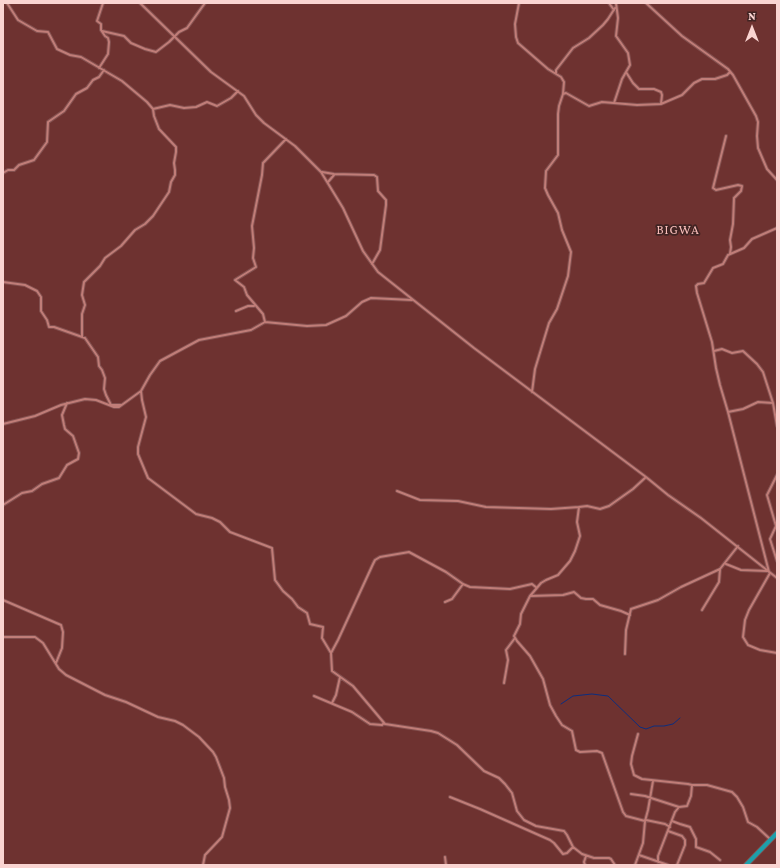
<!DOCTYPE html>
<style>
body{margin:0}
#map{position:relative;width:780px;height:868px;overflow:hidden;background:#6e3230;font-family:"Crimson Pro",serif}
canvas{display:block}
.frame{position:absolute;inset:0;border:4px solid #fad4d1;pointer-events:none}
.north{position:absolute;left:732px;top:8px;width:40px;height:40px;-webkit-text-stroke:3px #402423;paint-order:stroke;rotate:0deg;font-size:11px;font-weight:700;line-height:16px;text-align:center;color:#fad4d1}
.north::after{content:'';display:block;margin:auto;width:14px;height:18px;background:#fad4d1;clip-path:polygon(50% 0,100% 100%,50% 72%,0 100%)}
</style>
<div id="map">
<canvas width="780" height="868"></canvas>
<div class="frame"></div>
<div class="north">N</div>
</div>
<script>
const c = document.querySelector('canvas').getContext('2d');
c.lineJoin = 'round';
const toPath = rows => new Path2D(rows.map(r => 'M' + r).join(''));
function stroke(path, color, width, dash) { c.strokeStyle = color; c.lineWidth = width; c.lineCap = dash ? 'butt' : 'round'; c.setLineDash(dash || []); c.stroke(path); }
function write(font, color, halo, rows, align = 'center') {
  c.font = font + ' "Crimson Pro",serif'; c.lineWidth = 3.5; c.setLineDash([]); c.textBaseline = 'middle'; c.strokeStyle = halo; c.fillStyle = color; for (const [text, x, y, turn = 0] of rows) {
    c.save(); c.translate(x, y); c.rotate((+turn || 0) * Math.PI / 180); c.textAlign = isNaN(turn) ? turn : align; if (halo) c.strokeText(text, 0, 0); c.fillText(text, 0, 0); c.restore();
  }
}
const stream = toPath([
 [561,704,573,696,592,694,608,696,640,727,646,729,654,726,664,726,673,724,680,718]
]);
const minor = toPath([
 [7,3,18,20,37,31,48,32,57,49,70,55,81,57,122,81,147,102,153,109,170,105,184,108,196,107,207,102,217,106,231,98,238,91],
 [140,3,211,72,244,96,256,115,264,123,295,146,321,172,343,208,363,251,378,272,474,348,646,477,668,495,701,518,777,578],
 [519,3,515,24,516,37,518,43,548,69,561,77,564,82,563,94,559,106,558,114,558,155,546,171,545,188,548,195,558,213,562,230,571,252,568,276,557,309,549,323,535,369,532,392],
 [609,3,614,10],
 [646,3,682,36,728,69,733,75,756,116,758,122,757,136,758,148,767,169,777,180],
 [102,31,124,36,131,43,145,49,156,52,169,42,179,32,187,28,205,3],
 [99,68,108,54,109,42,108,38,105,36,101,30,101,24,97,21,103,3],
 [626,72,633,83,639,89,654,89,661,92,662,95,661,104],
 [556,73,556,70,573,48,589,38,603,25,608,19,615,8],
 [563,94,566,93,589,106,602,102,637,105,661,104,682,95,694,83,702,79,715,79,727,75,730,72],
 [614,103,622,79,630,65,628,53,616,36,618,18,616,3],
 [726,136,713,188,716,190,738,185,742,186,741,191,734,198,733,224,730,240,731,247,730,254],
 [322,172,334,174,374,175,377,177,378,191,386,200,386,205,380,250,372,264],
 [3,173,8,170,14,170,19,165,34,160,47,142,48,122,64,111,76,94,87,88,93,80,99,77,104,70],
 [328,182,334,175],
 [3,282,25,285,37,291,41,297,41,311,47,320,49,327,54,327,85,338,98,357,99,366,102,370,105,378,104,389,106,395,111,405,121,405],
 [236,311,248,306,254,306],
 [265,322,263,314,247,295,244,287,235,280,256,267,253,258,254,248,252,226,262,175,263,163,286,139],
 [82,337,82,314,85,305,82,295,84,282,100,266,105,258,121,246,135,230,145,224,153,216,169,192,171,182,175,175,175,170,174,163,176,152,176,147,159,129,154,116,153,109],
 [714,351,722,349,732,353,743,351,757,364,763,372,773,403,777,426],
 [141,391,142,400,146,417,138,447,138,454,148,478,196,514,212,518,220,522,230,532,272,548,275,580,283,591,292,599,298,607,307,613,310,624,323,627,322,638,331,653,332,671,353,686,385,724,431,731,438,733,457,745,484,771,499,778,505,784,512,793,517,811,524,820,536,826,564,831,567,835,573,847,582,854,594,858,609,858,611,859,615,865],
 [728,412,743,409,758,402,773,403],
 [3,424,35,416,61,405,85,399,96,400,114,407,119,407,141,391,150,375,160,361,199,340,251,330,265,322,307,326,326,325,346,316,362,302,371,298,412,300],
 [777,475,767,495,776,526,770,539,777,561],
 [397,491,420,500,458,501,486,507,551,509,579,507],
 [3,505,22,493,32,491,42,484,59,478,67,465,78,459,79,453,73,436,65,429,64,425,62,415,67,403],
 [726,564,741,570,767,571],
 [769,572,728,412,720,385,716,368,712,342,697,293,696,286,698,284,704,283,713,268,723,264,728,255,744,248,752,239,777,228],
 [770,573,749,610,745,620,743,637,748,645,760,650,777,653],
 [530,596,563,595,574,592,581,598,586,599,593,599,600,605,621,611,630,615],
 [3,600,61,625,63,632,62,648,56,663],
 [445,602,452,599,463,584],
 [702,610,719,582,720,569],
 [3,637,35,637,43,643,59,669,66,675,105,695,126,702,158,717,175,721,183,725,199,737,213,752,216,757,224,778,225,787,229,800,230,808,222,837,205,855,203,865],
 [331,653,338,640,373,564,375,560,380,557,409,552,446,572,463,584,470,587,510,589,532,584,537,588],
 [625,654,626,630,631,609,658,600,681,587,720,569,738,546],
 [504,683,508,660,506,650,515,638],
 [314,696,352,712,370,724,382,725,384,723],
 [332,703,336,695,340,677],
 [638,734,632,756,631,764,634,775,642,779,688,784,692,785,691,796,687,806,679,807,675,812,658,856,658,862],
 [692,785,707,785,732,792,737,797,743,807,748,822,757,827,770,839],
 [631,794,645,796,679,807],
 [450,797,480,809,550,840,554,843,563,854,567,853,573,847],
 [646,820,665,824,670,827],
 [645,821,626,816,623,812,602,753,597,751,580,752,576,750,572,731,562,725,556,716,550,705,543,679,530,656,517,641,514,636,520,624,521,614,530,596,541,583,546,580,558,575,570,561,575,551,580,536,577,522,579,507,587,506,600,509,609,506,633,489,646,477],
 [672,821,680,824,690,827,696,839,696,847,710,852,720,860],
 [668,831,682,836,685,840,685,845,677,865],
 [639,855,668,865],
 [445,857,446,865],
 [585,865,584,862,586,856],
 [635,865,643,843,645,821,648,810,653,781]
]);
const highway = toPath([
 [746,865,777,833]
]);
const quarterNames = [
 ["BIGWA",678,230]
];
stroke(stream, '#0c2e7f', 1);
stroke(minor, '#83504f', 4);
stroke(highway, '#83504f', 6);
stroke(minor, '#c07d78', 2);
stroke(highway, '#1e9faa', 4);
c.letterSpacing = '1px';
write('13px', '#f9beba', '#402423', quarterNames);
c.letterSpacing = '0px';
</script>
